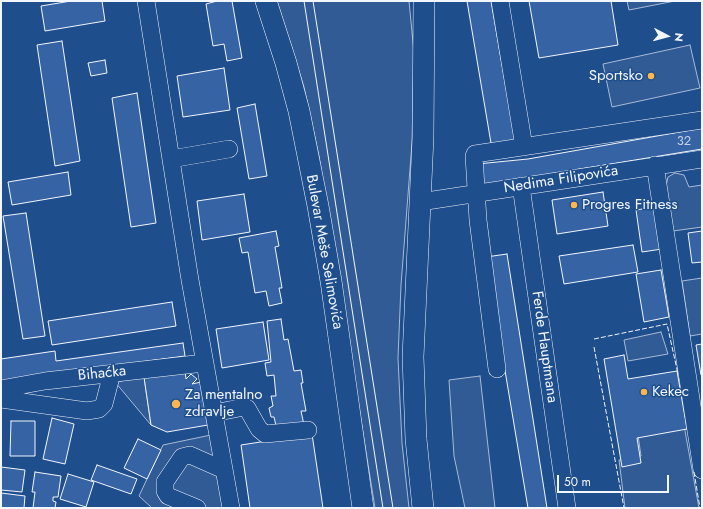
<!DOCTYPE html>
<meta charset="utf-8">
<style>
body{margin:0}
#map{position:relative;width:703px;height:509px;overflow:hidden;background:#1f4e8c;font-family:Jost,sans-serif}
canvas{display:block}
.frame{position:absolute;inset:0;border:2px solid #f2f6ff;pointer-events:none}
.north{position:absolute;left:647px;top:16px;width:40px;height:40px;-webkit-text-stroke:3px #1f4e8c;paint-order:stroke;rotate:96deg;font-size:11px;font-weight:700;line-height:16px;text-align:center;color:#f2f6ff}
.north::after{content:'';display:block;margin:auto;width:14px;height:18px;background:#f2f6ff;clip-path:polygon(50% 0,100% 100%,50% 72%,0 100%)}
.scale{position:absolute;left:557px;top:475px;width:112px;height:18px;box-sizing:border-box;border:2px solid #f2f6ff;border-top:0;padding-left:5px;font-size:12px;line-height:14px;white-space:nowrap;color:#f2f6ff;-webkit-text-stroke:3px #1f4e8c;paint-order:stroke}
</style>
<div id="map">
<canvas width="703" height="509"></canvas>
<div class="frame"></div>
<div class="north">N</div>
<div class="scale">50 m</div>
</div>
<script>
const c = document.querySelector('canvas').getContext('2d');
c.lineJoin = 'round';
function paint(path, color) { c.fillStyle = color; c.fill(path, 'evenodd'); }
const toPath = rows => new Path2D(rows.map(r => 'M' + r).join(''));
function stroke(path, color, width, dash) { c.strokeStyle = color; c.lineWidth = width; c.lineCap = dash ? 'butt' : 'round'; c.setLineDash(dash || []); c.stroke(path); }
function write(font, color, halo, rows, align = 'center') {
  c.font = font + ' Jost,sans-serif'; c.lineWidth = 3; c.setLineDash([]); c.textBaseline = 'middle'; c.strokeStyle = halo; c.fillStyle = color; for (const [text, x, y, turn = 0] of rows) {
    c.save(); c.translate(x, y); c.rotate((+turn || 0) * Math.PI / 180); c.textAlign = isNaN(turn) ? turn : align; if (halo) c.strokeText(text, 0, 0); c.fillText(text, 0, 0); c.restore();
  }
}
const built = toPath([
 [277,1,409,1,414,53,412,143,401,285,398,358,402,443,409,508,375,508,319,156,304,87,277,1],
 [627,1,675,1,629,10,627,1],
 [690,45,700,88,612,107,603,64,690,45],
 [675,173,684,175,689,187,702,185,702,227,673,231,666,186,668,177,675,173],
 [702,278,702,334,690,336,682,281,702,278],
 [661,332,668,354,628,361,624,340,661,332],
 [480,376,495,508,465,508,454,456,449,380,480,376],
 [144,377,151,425,115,382,144,377],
 [683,420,699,508,625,508,619,460,641,456,637,428,683,420],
 [211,435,224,508,152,508,139,496,163,445,211,435]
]);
const building = toPath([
 [71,1,102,1,105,21,45,31,41,6,71,1],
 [232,1,242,58,227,61,224,44,213,46,206,4,217,1,232,1],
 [467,1,491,1,516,145,492,149,467,1],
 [529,1,611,1,618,45,539,58,529,1],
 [62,41,80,161,55,166,37,45,62,41],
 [105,60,107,73,91,76,88,63,105,60],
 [224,68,230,110,183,117,177,76,224,68],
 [137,93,156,223,131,227,112,98,137,93],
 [255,104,267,176,249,179,237,108,255,104],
 [702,128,702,149,483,185,477,164,528,159,702,128],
 [68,172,71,195,12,205,8,182,68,172],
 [603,192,608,226,557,234,552,200,603,192],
 [244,194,250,232,202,240,197,201,244,194],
 [655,207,662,249,642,252,636,210,655,207],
 [26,213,45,336,23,339,3,216,26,213],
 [276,231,279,246,275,247,282,288,279,288,282,303,269,306,266,291,255,293,248,252,242,253,239,238,276,231],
 [702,231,702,262,692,263,688,233,702,231],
 [633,245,638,272,564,284,559,256,633,245],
 [507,254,547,508,528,508,486,257,507,254],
 [661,270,669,317,644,322,636,274,661,270],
 [172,302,176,326,52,345,48,321,172,302],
 [281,319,284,340,288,339,294,371,301,370,303,383,301,383,306,411,301,411,304,425,277,430,274,417,271,417,269,408,273,406,271,396,276,396,274,375,267,376,265,363,271,362,267,321,281,319],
 [263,322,269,360,222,368,216,329,263,322],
 [183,343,185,356,1,381,1,359,55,351,56,361,183,343],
 [702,344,702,375,701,375,696,345,702,344],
 [624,355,628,379,677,371,687,429,637,438,641,463,622,467,604,359,624,355],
 [185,370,186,379,191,374,197,379,192,384,201,382,208,425,167,432,151,425,144,377,185,370],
 [52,418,74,424,65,464,43,459,52,418],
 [11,421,35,421,35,456,10,456,11,421],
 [312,434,323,508,250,508,241,445,312,434],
 [138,439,161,450,147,479,124,468,138,439],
 [97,465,137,479,131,494,91,480,97,465],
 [1,467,25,470,22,492,1,490,1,467],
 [35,472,61,476,58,497,53,497,53,501,56,502,55,508,33,508,35,492,32,492,35,472],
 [68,474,94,482,86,507,60,499,68,474],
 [1,493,25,496,24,508,1,508,1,493]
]);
const minor = toPath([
 [146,1,190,280,231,508],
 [500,1,524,147],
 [171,159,229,149],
 [655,165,702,470],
 [521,186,567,508],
 [420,202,702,159],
 [497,369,478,220,474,156,475,154,702,120],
 [1,389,45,381,204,363],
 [1,399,87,411,99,409,104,404,112,373],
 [214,413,244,407,247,408,259,429,265,434,308,430],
 [197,508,168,496,165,491,165,482,182,457,190,455,224,470]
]);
const major = toPath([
 [266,1,286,63,299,111,318,206,331,281,363,508],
 [423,508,416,439,413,357,423,137,424,1]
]);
const tram = toPath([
 [304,1,383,508],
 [313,1,393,508]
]);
const fence = toPath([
 [594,339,667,324,678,374],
 [594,347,624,508],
 [694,472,700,508]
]);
const markers = [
 [651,76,4,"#ffb74d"],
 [574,205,4,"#ffb74d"],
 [644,392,4,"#ffb74d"],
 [176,404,5,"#ffb74d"]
];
const numberNames = [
 ["32",684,142]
];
const poiNames = [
 ["Sportsko",643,76,"right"],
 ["Progres Fitness",582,205],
 ["Kekec",652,392],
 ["Za mentalno",185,395],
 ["zdravlje",185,412]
];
const streetNames = [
 ["Nedima Filipovića",561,180,-9],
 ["Bulevar Meše Selimovića",324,252,80],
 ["Ferde Hauptmana",544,347,82],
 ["Bihaćka",102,374,-6]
];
paint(built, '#305b95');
stroke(built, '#a8bbd7', 1);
paint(building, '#3563a3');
stroke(building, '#f2f6ff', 1);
stroke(minor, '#f2f6ff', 18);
stroke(major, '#f2f6ff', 22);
stroke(minor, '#1f4e8c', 17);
stroke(major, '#1f4e8c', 21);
stroke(tram, '#f2f6ff', 1);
stroke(fence, '#f2f6ff', 1, [5, 2]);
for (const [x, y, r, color] of markers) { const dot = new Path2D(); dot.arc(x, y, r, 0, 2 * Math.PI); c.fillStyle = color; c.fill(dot); stroke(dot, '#1f4e8c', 1.5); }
write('13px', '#c3d1e8', null, numberNames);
write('15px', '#f2f6ff', '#1f4e8c', poiNames, 'left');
write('15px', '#f2f6ff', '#1f4e8c', streetNames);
</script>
